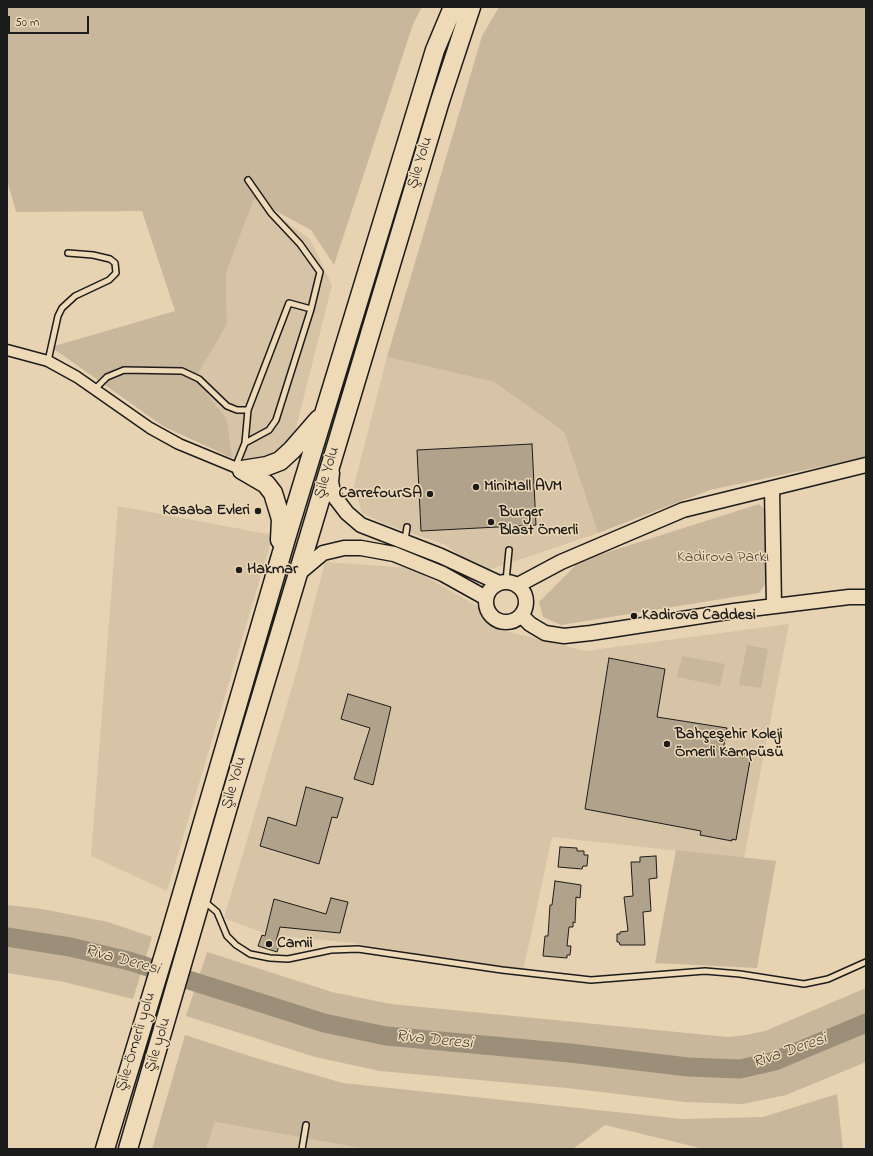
<!DOCTYPE html>
<meta charset="utf-8">
<style>
body{margin:0}
#map{position:relative;width:873px;height:1156px;overflow:hidden;background:#e7d2b2;font-family:"Indie Flower",sans-serif}
canvas{display:block}
.frame{position:absolute;inset:0;border:8px solid #1c1c1c;pointer-events:none}
.scale{position:absolute;left:8px;top:16px;width:81px;height:18px;box-sizing:border-box;border:2px solid #1c1c1c;border-top:0;padding-left:5px;font-size:12px;line-height:14px;white-space:nowrap;color:#1c1c1c;-webkit-text-stroke:3px #efdab8;paint-order:stroke}
</style>
<div id="map">
<canvas width="873" height="1156"></canvas>
<div class="frame"></div>
<div class="scale">50 m</div>
</div>
<script>
const c = document.querySelector('canvas').getContext('2d');
c.lineJoin = 'round';
function paint(path, color) { c.fillStyle = color; c.fill(path, 'evenodd'); }
const toPath = rows => new Path2D(rows.map(r => 'M' + r).join(''));
function stroke(path, color, width, dash) { c.strokeStyle = color; c.lineWidth = width; c.lineCap = dash ? 'butt' : 'round'; c.setLineDash(dash || []); c.stroke(path); }
function write(font, color, halo, rows, align = 'center') {
  c.font = font + ' "Indie Flower",sans-serif'; c.lineWidth = 3; c.setLineDash([]); c.textBaseline = 'middle'; c.strokeStyle = halo; c.fillStyle = color; for (const [text, x, y, turn = 0] of rows) {
    c.save(); c.translate(x, y); c.rotate((+turn || 0) * Math.PI / 180); c.textAlign = isNaN(turn) ? turn : align; if (halo) c.strokeText(text, 0, 0); c.fillText(text, 0, 0); c.restore();
  }
}
const built = toPath([
 [254,199,310,239,332,285,294,436,262,462,232,458,227,419,195,379,227,324,226,273],
 [387,357,494,382,564,432,598,533,486,571,477,570,446,545,385,524,362,513,354,486],
 [118,506,273,535,167,891,91,856],
 [325,562,411,568,477,606,498,629,585,651,789,624,744,858,552,837,523,971,353,943,269,935,224,918,297,670],
 [215,1122,366,1149,206,1149]
]);
const green = toPath([
 [7,7,422,7,413,24,334,265,311,230,254,199,226,273,227,324,195,379,227,419,232,458,163,426,51,347,175,311,142,211,16,212,7,180],
 [499,7,866,7,866,457,710,490,598,533,564,432,494,382,387,357,482,36],
 [759,504,768,512,765,584,759,593,561,625,543,617,539,602,580,561],
 [747,645,768,649,761,688,739,685],
 [682,656,725,664,720,686,677,677],
 [676,850,776,861,757,968,655,963],
 [7,905,42,909,108,922,152,937,133,999,64,982,7,973],
 [207,952,332,992,391,1004,728,1037,746,1035,765,1031,866,988,866,1062,786,1095,743,1104,685,1102,567,1088,380,1071,315,1057,186,1016],
 [185,1035,262,1060,343,1083,682,1119,763,1117,837,1094,843,1149,704,1149,605,1125,573,1149,366,1149,215,1122,206,1149,152,1149]
]);
const river = toPath([
 [7,937,70,947,129,961,324,1023,386,1036,570,1053,688,1067,740,1069,775,1061,866,1023]
]);
const building = toPath([
 [532,444,536,525,421,531,417,450,532,444],
 [609,658,665,669,657,717,727,728,723,750,751,755,736,840,732,839,732,841,700,835,701,831,585,809,609,658],
 [348,694,391,707,373,785,354,779,370,728,341,719,348,694],
 [306,787,343,798,337,818,332,817,319,864,260,846,268,817,296,826,306,787],
 [560,847,577,848,577,851,584,851,584,855,588,855,587,866,583,866,582,869,558,867,560,847],
 [656,856,657,878,649,879,651,911,643,912,645,945,620,945,619,942,617,942,617,934,620,934,620,932,628,931,624,897,633,896,631,862,640,862,640,857,656,856],
 [555,881,581,885,580,898,576,897,575,923,573,922,573,927,569,927,567,946,571,946,570,955,567,955,567,958,543,956,545,936,548,936,550,905,552,905,555,881],
 [331,898,348,902,340,933,280,927,276,941,280,943,277,952,258,946,262,935,265,936,274,899,326,914,331,898]
]);
const lane = toPath([
 [48,361,58,316,62,308,75,296,109,280,116,273,115,263,110,259,93,255,68,253],
 [95,389,107,377,124,370,182,371,199,379,227,406,237,410,248,410],
 [245,443,269,430,276,420,311,309,320,272,300,244,271,213,248,180],
 [235,468,245,443,248,410,289,303,311,309],
 [405,540,407,527],
 [506,581,509,550],
 [204,901,217,912,227,936,236,945,250,954,270,958,288,959,331,950,358,949,502,970,591,980,705,971,740,974,804,984,828,979,866,962],
 [302,1149,306,1125]
]);
const street = toPath([
 [7,350,48,361,77,377,150,428,179,444,242,470]
]);
const secondary = toPath([
 [332,473,331,482,334,496,347,513,361,525,441,556,499,583],
 [772,488,774,606],
 [298,574,323,553,344,548,361,548,394,554,443,574,486,598],
 '486 602a20 20 0 1 1 40 0a20 20 0 1 1-40 0Z',
 [518,585,561,562,683,510,866,465],
 [521,615,530,624,545,633,564,636,591,633,734,611,849,597,866,597]
]);
const highway = toPath([
 [242,470,266,484,273,493,281,519,280,540],
 [242,470,267,466,280,461,292,450,319,419],
 [105,1149,170,935,287,535,435,50,453,7],
 [128,1149,232,793,440,101,471,7]
]);
const markers = [
 [476,487,4,"#1c1c1c"],
 [430,494,4,"#1c1c1c"],
 [258,511,4,"#1c1c1c"],
 [491,522,4,"#1c1c1c"],
 [239,570,4,"#1c1c1c"],
 [634,616,4,"#1c1c1c"],
 [667,744,4,"#1c1c1c"],
 [269,944,4,"#1c1c1c"]
];
const streetNames = [
 ["Şile Yolu",421,163,-73],
 ["Şile Yolu",328,473,-73],
 ["Şile Yolu",235,783,-74],
 ["Şile-Ömerli yolu",137,1042,-73],
 ["Şile yolu",159,1045,-73]
];
const poiNames = [
 ["MiniMall AVM",484,487],
 ["CarrefourSA",422,494,"right"],
 ["Kasaba Evleri",250,511,"right"],
 ["Burger",499,513],
 ["Blast Ömerli",499,531],
 ["Hakmar",247,570],
 ["Kadirova Caddesi",642,616],
 ["Bahçeşehir Koleji",675,735],
 ["Ömerli Kampüsü",675,753],
 ["Camii",277,944]
];
const parkNames = [
 ["Kadirova Parkı",723,558]
];
const waterNames = [
 ["Riva Deresi",122,961,15],
 ["Riva Deresi",434,1041,6],
 ["Riva Deresi",790,1052,-19]
];
paint(built, '#d7c4a6');
paint(green, '#c9b79c');
stroke(river, '#9c8f7a', 19);
paint(building, '#b1a28b');
stroke(building, '#1c1c1c', 1);
stroke(lane, '#1c1c1c', 8);
stroke(street, '#1c1c1c', 13);
stroke(secondary, '#1c1c1c', 17);
stroke(highway, '#1c1c1c', 21);
stroke(lane, '#efdab8', 5);
stroke(street, '#efdab8', 10);
stroke(secondary, '#efdab8', 14);
stroke(highway, '#efdab8', 18);
for (const [x, y, r, color] of markers) { const dot = new Path2D(); dot.arc(x, y, r, 0, 2 * Math.PI); c.fillStyle = color; c.fill(dot); stroke(dot, '#efdab8', 1.5); }
write('16px', '#1c1c1c', '#efdab8', streetNames);
write('bold 16px', '#1c1c1c', '#efdab8', poiNames, 'left');
write('16px', '#47433c', '#efdab8', parkNames);
write('italic 17px', '#49443d', '#efdab8', waterNames);
</script>
